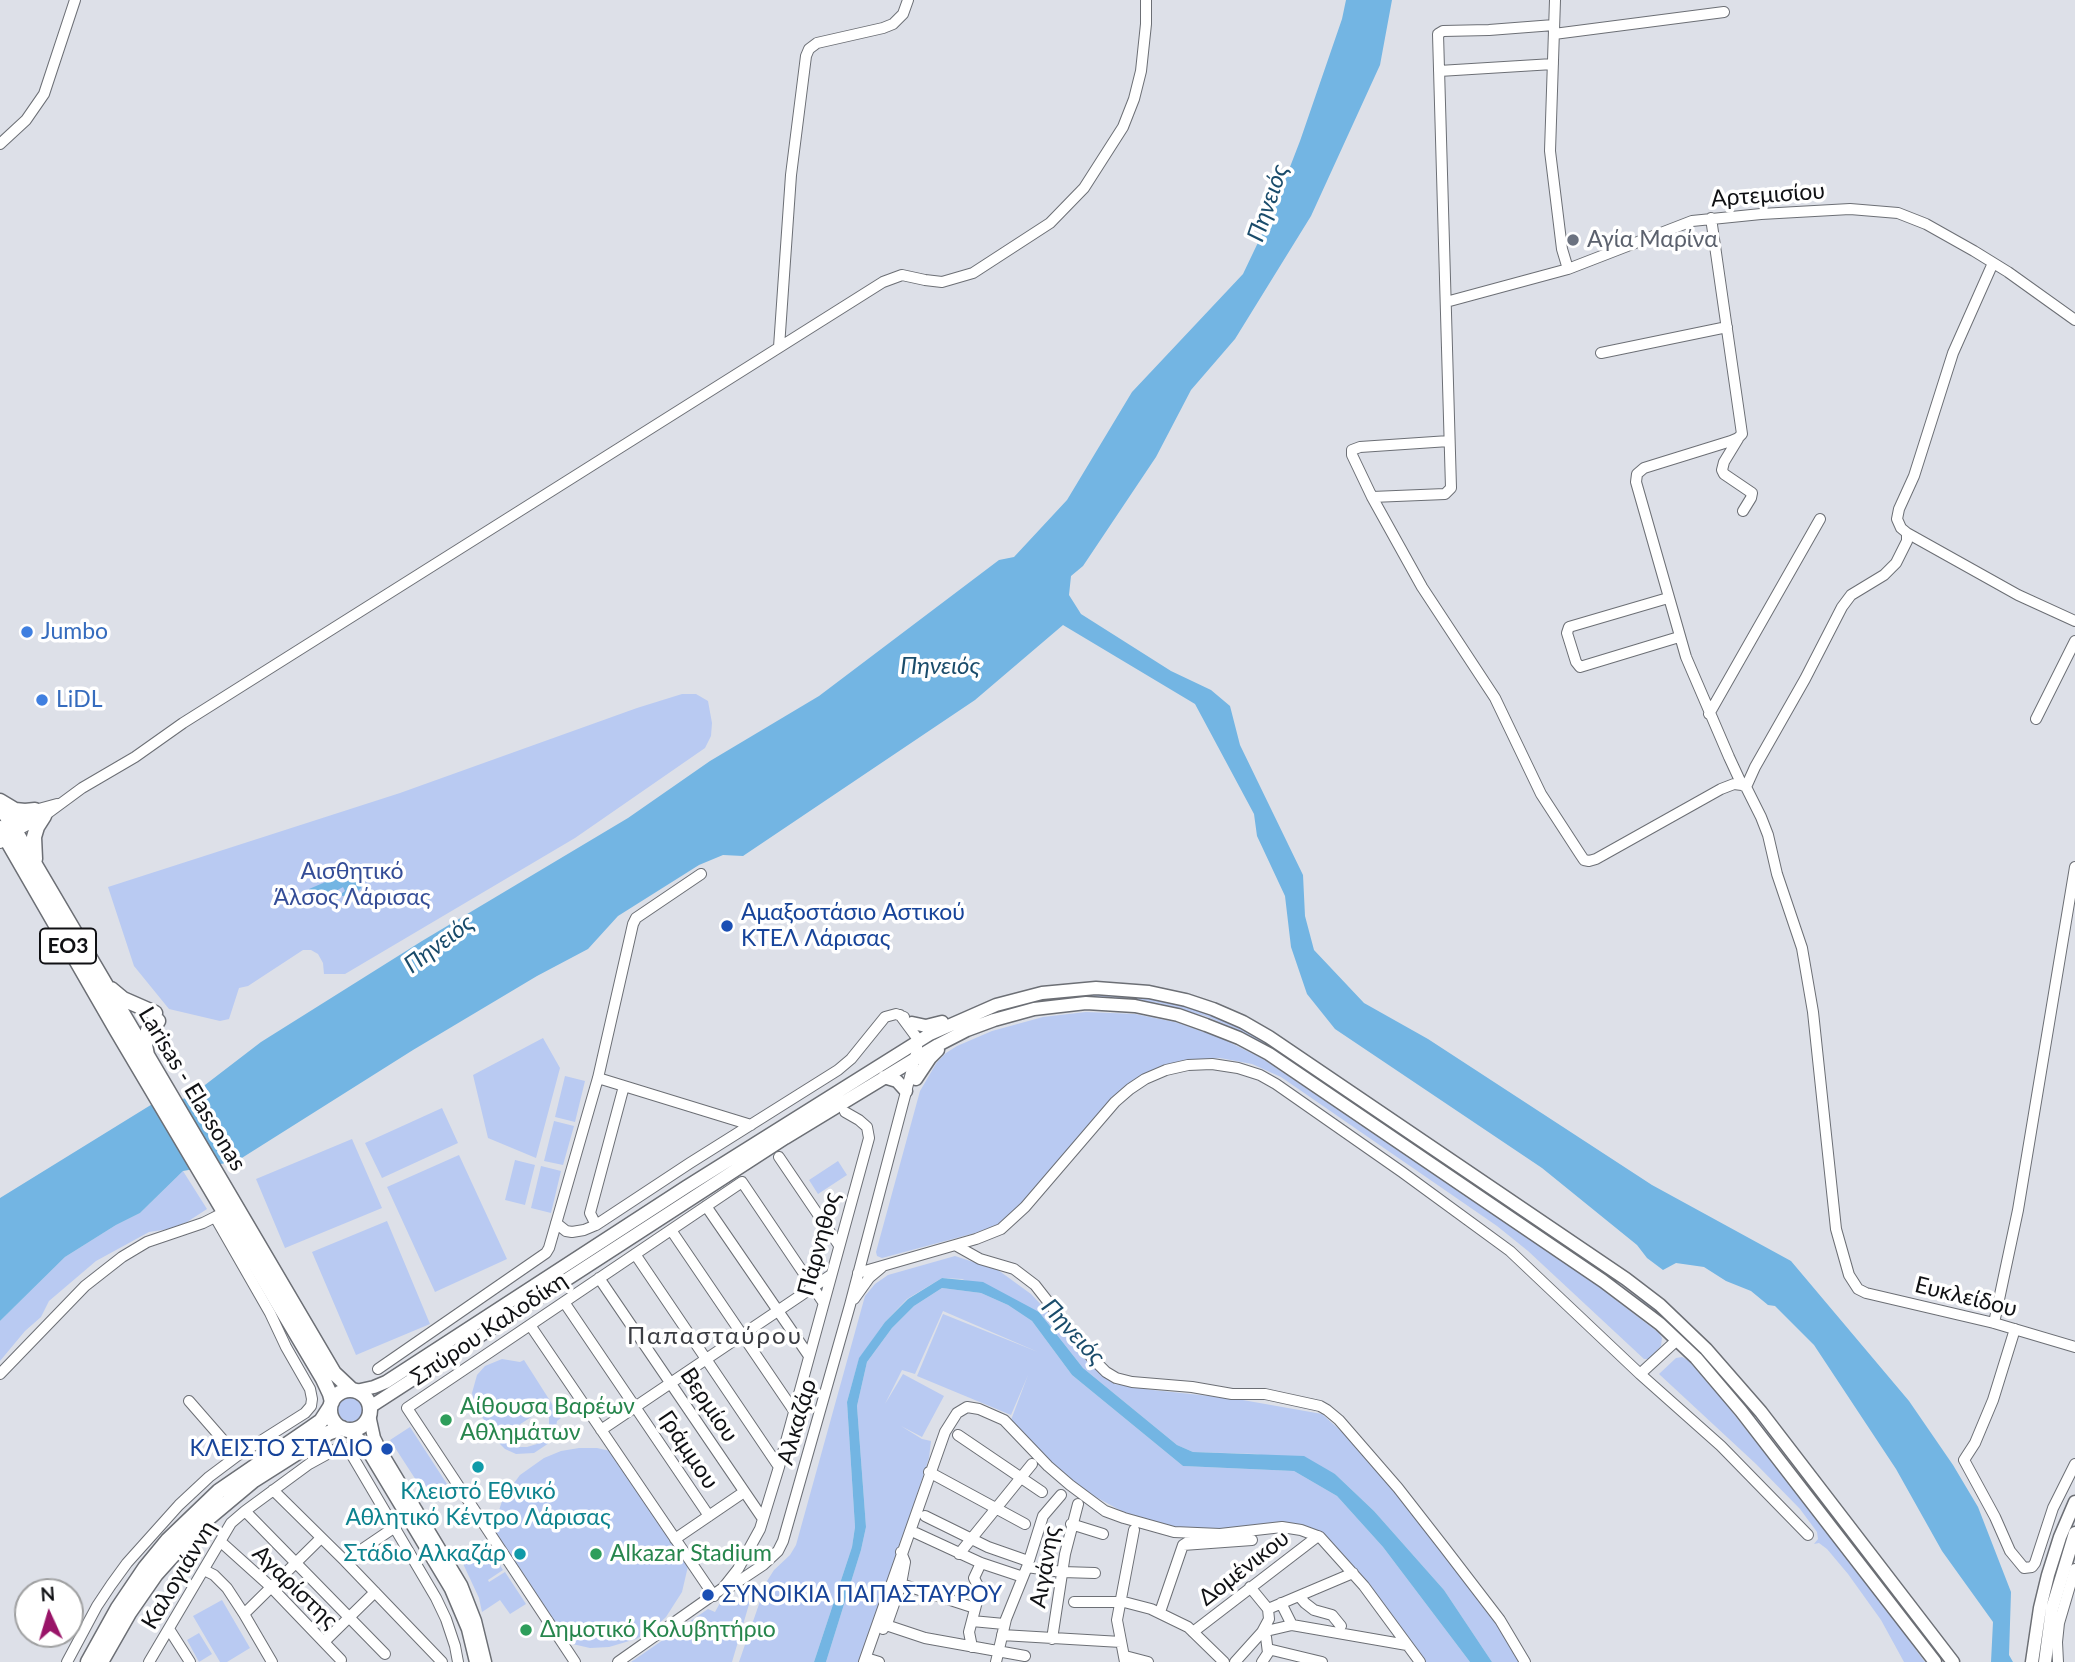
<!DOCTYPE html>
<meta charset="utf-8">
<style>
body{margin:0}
#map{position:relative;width:2075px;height:1662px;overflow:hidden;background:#dde0e8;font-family:Lato,sans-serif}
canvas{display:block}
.north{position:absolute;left:14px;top:1578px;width:70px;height:70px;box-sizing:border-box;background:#fff;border:2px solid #9fa0a1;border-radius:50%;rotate:356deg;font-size:19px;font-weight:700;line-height:28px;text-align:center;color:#101114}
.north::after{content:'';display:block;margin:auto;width:24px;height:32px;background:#991468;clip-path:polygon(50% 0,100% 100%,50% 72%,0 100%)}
</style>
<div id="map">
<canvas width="2075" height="1662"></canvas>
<div class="north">N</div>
</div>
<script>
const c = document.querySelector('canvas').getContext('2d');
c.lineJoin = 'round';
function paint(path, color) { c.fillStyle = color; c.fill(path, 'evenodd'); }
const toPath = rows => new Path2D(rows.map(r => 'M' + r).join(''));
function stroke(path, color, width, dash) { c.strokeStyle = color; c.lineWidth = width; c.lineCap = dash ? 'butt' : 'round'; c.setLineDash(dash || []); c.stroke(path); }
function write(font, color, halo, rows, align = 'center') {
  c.font = font + ' Lato,sans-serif'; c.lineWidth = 7; c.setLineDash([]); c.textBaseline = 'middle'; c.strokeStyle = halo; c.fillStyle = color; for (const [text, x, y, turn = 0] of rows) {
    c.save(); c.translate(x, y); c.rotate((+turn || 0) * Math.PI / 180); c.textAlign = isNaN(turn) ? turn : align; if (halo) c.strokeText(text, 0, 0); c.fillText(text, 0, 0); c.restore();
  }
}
const green = toPath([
 [682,694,696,694,708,701,712,723,711,736,705,748,575,838,345,974,324,974,323,963,318,954,311,950,303,950,248,986,239,988,229,1019,220,1021,169,1009,134,966,108,887,400,793,637,708],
 [1106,993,1152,998,1194,1009,1234,1023,1285,1051,1639,1294,1686,1333,1733,1383,1914,1615,1924,1628,1923,1631,1746,1405,1712,1365,1676,1329,1625,1287,1330,1085,1243,1032,1205,1016,1158,1003,1119,998,1084,997,1039,1003,996,1015,995,1011,1028,1001,1051,997],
 [1086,1012,1135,1014,1175,1022,1221,1038,1263,1059,1595,1284,1659,1333,1662,1338,1661,1346,1649,1359,1644,1359,1528,1251,1497,1226,1281,1077,1252,1064,1220,1058,1179,1061,1141,1076,1113,1099,1016,1209,997,1225,975,1233,882,1258,877,1256,876,1252,920,1091,937,1062,946,1053,957,1046,992,1031,1043,1017],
 [543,1038,560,1068,536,1158,488,1138,473,1075],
 [565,1076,585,1081,575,1122,555,1117],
 [442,1108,458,1143,382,1178,365,1143],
 [554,1121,574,1126,563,1165,544,1161],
 [352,1139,382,1208,285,1248,256,1179],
 [459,1155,507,1259,435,1292,387,1187],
 [515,1160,535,1165,525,1205,505,1200],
 [838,1161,847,1175,818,1194,809,1180],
 [541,1166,561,1171,551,1213,531,1208],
 [183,1171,207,1209,187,1222,169,1229,149,1232,96,1261,49,1301,41,1317,25,1331,0,1361,0,1321,65,1257,116,1225,140,1213],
 [387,1221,430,1324,356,1355,312,1252],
 [955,1256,998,1270,1031,1294,1061,1326,1081,1354,1114,1384,1153,1390,1237,1399,1322,1414,1342,1432,1393,1490,1477,1594,1511,1643,1520,1662,1492,1662,1444,1590,1374,1511,1335,1474,1257,1454,1193,1452,1177,1445,1083,1368,1039,1312,962,1279,942,1278,907,1299,885,1322,859,1359,847,1402,855,1527,852,1547,814,1662,739,1662,767,1581,774,1570,790,1555,796,1545,865,1296,875,1284,888,1275],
 [942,1288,981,1293,1008,1305,1032,1321,1072,1375,1183,1466,1294,1471,1337,1496,1383,1547,1470,1662,1424,1662,1315,1532,1172,1527,1136,1519,1083,1490,1060,1473,1011,1420,1028,1375,1011,1415,917,1376,943,1314,1038,1352,943,1311,915,1374,902,1370,885,1404,903,1374,944,1396,922,1437,901,1426,922,1439,931,1441,929,1458,862,1662,826,1662,861,1550,866,1527,857,1406,867,1362,892,1328,914,1306],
 [1682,1357,1688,1360,1722,1399,1917,1647,1916,1650,1925,1662,1904,1662,1881,1620,1848,1574,1827,1549,1819,1543,1814,1544,1818,1539,1817,1532,1800,1509,1756,1464,1659,1374,1676,1358],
 [502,1359,520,1362,524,1360,561,1418,557,1421,555,1433,549,1443,534,1453,516,1454,505,1449,496,1440,475,1405,472,1393,477,1375,485,1366],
 [545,1408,549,1417,549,1426,544,1438,537,1444,527,1447,518,1447,509,1443,502,1436],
 '338 1409a13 13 0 1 1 26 0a13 13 0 1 1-26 0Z',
 [410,1427,447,1484,427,1497,390,1440],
 [579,1448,597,1448,615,1452,689,1562,682,1592,666,1617,652,1630,636,1639,609,1647,590,1648,568,1643,497,1536,494,1526,503,1498,520,1475,544,1458,561,1451],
 [484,1540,503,1570,488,1580,489,1582,505,1572,526,1604,510,1614,500,1600,482,1612,479,1598,459,1555],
 [222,1600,250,1648,227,1662,220,1662,193,1616],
 [750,1601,732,1662,631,1662,708,1609,715,1612,720,1603],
 [199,1633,212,1654,199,1662,187,1640]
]);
const water = toPath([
 [1346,0,1392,0,1380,65,1311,216,1235,339,1191,390,1156,457,1083,566,1071,576,1069,595,1081,614,1171,671,1211,690,1230,706,1240,745,1303,875,1305,916,1314,950,1364,1003,1428,1039,1652,1185,1791,1261,1909,1401,1953,1465,1978,1507,2011,1592,2009,1655,2013,1662,1991,1662,1993,1622,1942,1551,1896,1469,1814,1345,1775,1306,1768,1305,1751,1291,1726,1281,1704,1267,1676,1263,1663,1270,1647,1258,1637,1245,1542,1168,1335,1029,1307,994,1291,947,1285,896,1257,836,1254,814,1195,704,1063,625,975,700,743,856,723,855,699,865,618,916,588,949,537,976,413,1050,237,1161,183,1171,140,1213,116,1225,65,1257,0,1321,0,1198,154,1103,188,1098,261,1042,422,941,628,818,710,761,819,696,999,560,1014,557,1067,500,1132,392,1243,274,1273,211,1300,141,1342,19],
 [349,872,361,878,362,883,361,888,353,896,342,896,341,894,345,891,343,887,336,891,337,895,320,901,314,903,309,897,309,889],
 [942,1278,983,1282,1039,1312,1083,1368,1177,1445,1193,1452,1304,1456,1335,1474,1374,1511,1444,1590,1492,1662,1470,1662,1383,1547,1337,1496,1294,1471,1183,1466,1072,1375,1032,1321,1008,1305,981,1293,942,1288,914,1306,892,1328,867,1362,857,1406,866,1527,861,1550,826,1662,814,1662,852,1547,855,1527,847,1402,859,1358,885,1322,908,1299]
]);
const minor = toPath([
 [1555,0,1550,151,1562,249,1568,269],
 [1554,34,1724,12],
 [1439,71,1553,64],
 [0,144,26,120,44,94,75,0],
 [1711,218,1742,434,1738,438,1731,441,1644,468,1637,474,1636,482,1686,657,1729,757,1742,785,1746,787,1761,817,1768,835,1777,874,1802,948,1813,1012,1836,1229,1849,1275,1858,1289,1866,1293,1994,1323,2075,1347],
 [1993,263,1953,353,1914,476,1899,509,1897,519,1901,528,1907,533,2018,595,2075,621],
 [1446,302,1568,269,1692,221,1761,214,1850,209,1898,213,1926,224,1974,251,2008,272,2075,320],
 [779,347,791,175,806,56,809,49,817,43,883,28,893,24,903,14,908,0],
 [1601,353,1727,327],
 [1738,439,1724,462,1722,470,1724,474,1752,493,1751,498,1743,511],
 [1449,441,1360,447,1352,450,1352,455,1372,497,1422,587,1495,698,1541,794,1580,854,1584,860,1589,861,1596,859,1721,789,1734,784,1742,785],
 [1372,497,1445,494,1451,488,1438,34,1443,31,1489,30,1554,25],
 [1668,598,1569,627,1567,633,1576,662,1580,667,1679,637],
 [1709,714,1820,519],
 [2036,719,2075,641],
 [1746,787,1755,767,1805,679,1842,607,1851,595,1884,575,1896,563,1907,541,1907,533],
 [8,827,35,810,57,804],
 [0,843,16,831,44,816,82,788,135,757,183,723,883,282,902,275,925,280,942,282,973,273,1050,223,1084,188,1123,127,1134,99,1141,71,1146,24,1146,0],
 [598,1078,751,1125],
 [779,1157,838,1244],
 [706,1206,809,1356],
 [556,1223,566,1231,572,1232,584,1230,596,1225,690,1163,838,1070,851,1059,885,1017,896,1014,904,1017],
 [596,1225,590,1213,624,1086],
 [671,1230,794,1411],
 [955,1245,980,1259,1014,1269,1035,1285,1092,1358,1106,1372,1116,1378,1132,1382,1192,1387,1232,1394,1265,1394,1320,1406,1327,1410,1339,1420,1398,1488,1444,1547,1500,1620,1525,1662],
 [635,1254,779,1467],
 [858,1273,976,1239,1001,1229,1025,1207,1115,1102,1130,1089,1145,1079,1166,1070,1188,1065,1212,1064,1238,1068,1260,1075,1276,1084,1402,1172,1510,1251,1640,1374,1721,1446,1808,1535],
 [599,1278,763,1519],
 [854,1299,869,1278,881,1268],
 [564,1302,709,1516],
 [1994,1323,2018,1210,2075,867],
 [530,1325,714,1596],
 [2015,1329,1993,1400,1975,1443,1964,1460,1995,1517,2010,1551,2024,1568,2032,1567,2035,1563,2053,1508,2075,1464],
 [378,1369,546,1253,549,1248,598,1078,633,924,636,918,701,874],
 [0,1374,85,1286,122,1257,147,1242,203,1223,219,1215],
 [1640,1374,1677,1340],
 [189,1401,237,1456],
 [601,1430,831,1275],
 [958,1435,1042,1492],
 [929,1472,1025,1524],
 [273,1490,345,1561,442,1662],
 [245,1511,385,1654],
 [925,1516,988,1547,1028,1561],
 [1071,1524,1103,1534],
 [916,1533,981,1563,1023,1577],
 [675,1539,744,1492],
 [221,1542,271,1587,341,1660],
 [1183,1545,1252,1540],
 [901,1552,905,1562,901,1584,975,1608],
 [959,1554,1032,1464],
 [345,1561,395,1527],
 [1027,1567,1062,1572,1095,1573],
 [204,1570,214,1575,227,1588,244,1614],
 [1250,1587,1268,1609],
 [727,1589,763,1565,778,1551,783,1541,850,1305,917,1050,917,1038,900,1015],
 [1299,1596,1305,1603,1314,1610,1332,1615,1341,1626],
 [1074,1602,1124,1602,1151,1609,1188,1627,1224,1662],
 [1281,1603,1292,1625],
 [1160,1612,1183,1545,1199,1535],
 [972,1621,1004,1624],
 [886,1625,925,1638,1025,1656],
 [169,1629,190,1662],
 [883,1629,888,1621,901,1584],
 [1193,1632,1318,1536],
 [1002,1635,1121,1642],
 [1052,1639,1065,1554,1078,1504],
 [324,1642,375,1592],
 [972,1647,969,1632,980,1590,974,1578,981,1563],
 [1268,1649,1322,1662],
 [1125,1656,1148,1662],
 [866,1658,879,1662],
 [67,1662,97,1606,111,1585,127,1563,179,1505,209,1477,237,1456,305,1413,311,1406,312,1399,310,1389,286,1347,270,1313,215,1217],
 [149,1662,231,1523,245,1511,309,1464,340,1447,346,1448,350,1452,436,1598,446,1619,455,1646,458,1662],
 [272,1662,244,1614,321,1538],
 [575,1662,407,1408,742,1182,823,1302],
 [618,1662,723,1588,738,1569,760,1529,779,1467,869,1138,867,1127,859,1120,845,1112],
 [864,1662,945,1432,957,1413,967,1407,979,1409,1004,1420,1048,1466,1070,1485,1105,1511,1124,1518,1174,1532,1220,1534,1282,1527,1301,1530,1320,1537,1364,1586,1420,1662],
 [996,1662,1006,1619,1027,1567,1043,1516,1061,1495],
 [1125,1662,1117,1620,1134,1530],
 [1235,1662,1262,1632,1292,1625,1407,1645],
 [1262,1662,1268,1653,1266,1637,1262,1632,1269,1619,1268,1609,1353,1573],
 [2058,1662,2057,1642,2059,1623,2075,1569]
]);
const major = toPath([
 [912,1023,926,1026,942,1022],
 [884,1077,897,1081,906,1091],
 [916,1079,930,1058,938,1050],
 [356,1391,374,1387,386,1382,686,1187,930,1034,996,1005,1042,993,1096,988,1149,992,1186,1000,1213,1009,1243,1022,1269,1037,1626,1279,1660,1305,1706,1349,1761,1412,1953,1662],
 [370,1407,785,1138,938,1045,967,1030,994,1020,1034,1009,1086,1003,1135,1006,1178,1015,1206,1025,1239,1038,1269,1054,1603,1281,1660,1324,1696,1358,1741,1411,1935,1662],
 [369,1415,374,1438,381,1452,461,1585,475,1621,485,1662],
 [345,1429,354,1434,367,1449,451,1589,468,1629,476,1662],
 [2032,1662,2040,1608,2048,1575,2060,1537,2075,1502],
 [2045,1662,2052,1609,2075,1533]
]);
const highway = toPath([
 [0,801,15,810,25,811,35,810],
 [0,805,334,1373,352,1390],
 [0,828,117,1031,323,1379,330,1394,332,1402],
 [35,859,34,837,37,827,44,816],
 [111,989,123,999,155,1013],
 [147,1055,145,1045,148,1030,152,1024,158,1021],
 '330 1410a20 20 0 1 1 40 0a20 20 0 1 1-40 0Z',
 [88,1662,118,1608,145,1568,168,1540,219,1491,311,1428,321,1421,330,1407],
 [101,1662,129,1613,156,1574,199,1526,254,1480,328,1433,342,1428]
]);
const markers = [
 [1573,240,7,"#6b7280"],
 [27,632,7,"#3f7fe0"],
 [42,700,7,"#3f7fe0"],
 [727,926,7,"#1a4fb4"],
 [446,1420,7,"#2e9e5b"],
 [387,1449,7,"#1a4fb4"],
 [478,1467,7,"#0f9aa8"],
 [520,1554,7,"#0f9aa8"],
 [596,1554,7,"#2e9e5b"],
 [708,1595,7,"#1a4fb4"],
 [526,1630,7,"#2e9e5b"]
];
const shields = [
 [68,946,56]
];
const shieldNames = [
 ["ΕΟ3",68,946]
];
const streetNames = [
 ["Αρτεμισίου",1768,195,-4],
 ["Larisas - Elassonas",192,1089,59],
 ["Πάρνηθος",819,1244,-75],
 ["Ευκλείδου",1966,1297,14],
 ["Σπύρου Καλοδίκη",489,1329,-34],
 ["Βερμίου",709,1405,56],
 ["Αλκαζάρ",797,1422,-74],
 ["Γράμμου",688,1450,56],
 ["Αιγάνης",1045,1567,-80],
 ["Δομένικου",1244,1568,-38],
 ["Καλογιάννη",179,1575,-59],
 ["Αγαρίστης",295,1587,44]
];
const worshipNames = [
 ["Αγία Μαρίνα",1587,240]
];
const shopNames = [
 ["Jumbo",41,632],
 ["LiDL",56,700]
];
const parkNames = [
 ["Αισθητικό",352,872],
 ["Άλσος Λάρισας",352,898]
];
const transitNames = [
 ["Αμαξοστάσιο Αστικού",741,913],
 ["ΚΤΕΛ Λάρισας",741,939],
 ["ΚΛΕΙΣΤΟ ΣΤΑΔΙΟ",373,1449,"right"],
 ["ΣΥΝΟΙΚΙΑ ΠΑΠΑΣΤΑΥΡΟΥ",722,1595]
];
const leisureNames = [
 ["Αίθουσα Βαρέων",460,1407],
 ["Αθλημάτων",460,1433],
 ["Alkazar Stadium",610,1554],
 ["Δημοτικό Κολυβητήριο",540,1630]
];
const cultureNames = [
 ["Κλειστό Εθνικό",478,1492],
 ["Αθλητικό Κέντρο Λάρισας",478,1518],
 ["Στάδιο Αλκαζάρ",506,1554,"right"]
];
const waterNames = [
 ["Πηνειός",1268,203,-71],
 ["Πηνειός",940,666],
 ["Πηνειός",439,944,-37],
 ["Πηνειός",1073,1332,47]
];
const neighbourhoodNames = [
 ["Παπασταύρου",715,1336]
];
paint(green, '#b9caf2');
paint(water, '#73b5e3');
stroke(minor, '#6c6f75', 12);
stroke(major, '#6c6f75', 15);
stroke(highway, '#6c6f75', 17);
stroke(minor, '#fff', 10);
stroke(major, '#fff', 12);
stroke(highway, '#fff', 14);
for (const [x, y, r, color] of markers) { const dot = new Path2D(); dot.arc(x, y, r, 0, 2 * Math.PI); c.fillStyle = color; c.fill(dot); stroke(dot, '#fff', 2.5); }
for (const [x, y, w] of shields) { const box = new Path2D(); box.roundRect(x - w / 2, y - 17.5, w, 35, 5); c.fillStyle = '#fff'; c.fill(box); stroke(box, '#101114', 2); }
write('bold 21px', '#101114', null, shieldNames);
write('23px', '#101114', '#fff', streetNames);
write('23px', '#5b616d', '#fff', worshipNames, 'left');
write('23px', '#366cbe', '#fff', shopNames, 'left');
write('23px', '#344d97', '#fff', parkNames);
write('23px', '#164399', '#fff', transitNames, 'left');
write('23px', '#27864d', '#fff', leisureNames, 'left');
write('23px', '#0d838f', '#fff', cultureNames);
write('italic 24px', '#1a4c6b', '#fff', waterNames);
c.letterSpacing = '2px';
write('24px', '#3b3d43', '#fff', neighbourhoodNames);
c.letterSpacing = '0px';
</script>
